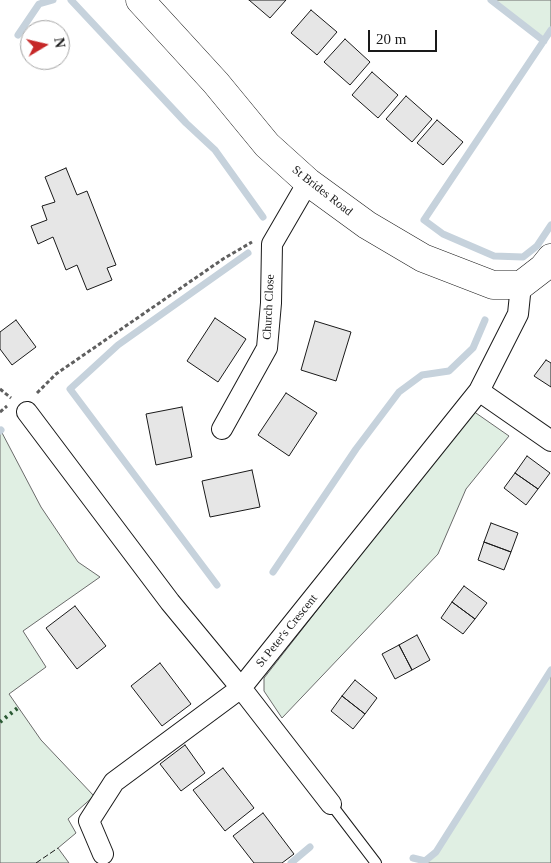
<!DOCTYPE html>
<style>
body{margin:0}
#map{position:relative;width:551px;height:863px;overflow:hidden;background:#fff;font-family:Georgia,serif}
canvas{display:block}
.north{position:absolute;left:20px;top:20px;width:50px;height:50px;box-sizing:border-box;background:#fff;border:1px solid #a3a3a3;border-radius:50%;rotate:81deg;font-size:14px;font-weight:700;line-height:20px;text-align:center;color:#1a1a1a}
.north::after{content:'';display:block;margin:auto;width:18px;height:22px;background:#c62828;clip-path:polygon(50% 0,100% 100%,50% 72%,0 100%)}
.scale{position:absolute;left:368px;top:30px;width:69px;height:22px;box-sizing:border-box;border:2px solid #1a1a1a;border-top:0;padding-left:6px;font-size:15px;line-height:18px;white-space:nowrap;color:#1a1a1a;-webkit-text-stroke:4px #fff;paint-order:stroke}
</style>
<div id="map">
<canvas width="551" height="863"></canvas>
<div class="north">N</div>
<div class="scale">20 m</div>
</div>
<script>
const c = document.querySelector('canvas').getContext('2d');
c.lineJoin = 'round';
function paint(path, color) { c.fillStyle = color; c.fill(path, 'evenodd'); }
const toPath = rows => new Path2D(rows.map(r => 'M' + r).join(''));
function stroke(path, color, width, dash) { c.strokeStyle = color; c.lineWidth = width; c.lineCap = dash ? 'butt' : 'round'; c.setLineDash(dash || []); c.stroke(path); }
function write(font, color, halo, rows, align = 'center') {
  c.font = font + ' Georgia,serif'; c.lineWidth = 4; c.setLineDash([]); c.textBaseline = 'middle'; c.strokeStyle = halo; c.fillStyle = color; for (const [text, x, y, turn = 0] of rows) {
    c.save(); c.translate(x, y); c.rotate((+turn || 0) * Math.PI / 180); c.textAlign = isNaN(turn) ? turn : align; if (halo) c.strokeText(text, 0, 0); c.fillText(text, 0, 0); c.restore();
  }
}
const green = toPath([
 [491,0,551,0,551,30,544,41,491,0],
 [473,411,509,436,466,489,438,554,282,718,264,691,264,678,473,411],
 [0,429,41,507,78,562,100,577,23,631,46,667,9,694,41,740,94,796,68,819,76,833,58,848,69,863,0,863,0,429],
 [551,670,551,863,427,863,425,861,436,852,551,670]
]);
const stream = toPath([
 [71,0,186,123,215,150,263,217],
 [491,0,544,41],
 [551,30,424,220,443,234,494,256,523,257,537,246,551,225],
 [18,35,39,4,53,0],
 [0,431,1,430],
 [273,572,356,449,399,392,422,375,449,371,473,348,485,320],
 [217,585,70,389,118,345,248,253],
 [413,858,425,861,436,852,551,670],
 [291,863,310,847]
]);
const building = toPath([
 [249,0,286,0,270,18,249,0],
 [311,10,337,32,317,55,291,33,311,10],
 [345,39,370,62,350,85,324,62,345,39],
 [372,72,398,95,378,118,352,95,372,72],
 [406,96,432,119,412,142,386,119,406,96],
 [437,120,463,142,443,165,417,143,437,120],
 [66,168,77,195,87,191,116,265,107,268,112,280,87,290,77,265,66,270,53,237,38,244,31,226,47,220,42,206,55,202,45,177,66,168],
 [215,318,246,339,218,382,187,361,215,318],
 [16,320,36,347,12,365,0,349,0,332,16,320],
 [315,321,351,332,336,381,301,370,315,321],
 [546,360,551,363,551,387,534,376,546,360],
 [286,393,317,413,289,456,258,435,286,393],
 [182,407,192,457,156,465,146,414,182,407],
 [527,456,550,473,538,489,515,473,527,456],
 [252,470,260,507,210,517,202,481,252,470],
 [515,473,538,489,526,505,504,488,515,473],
 [491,523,518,533,511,552,484,542,491,523],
 [484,542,511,552,504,570,478,560,484,542],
 [464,586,487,603,475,619,452,602,464,586],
 [452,602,475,619,463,634,441,618,452,602],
 [75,606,106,646,77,669,46,628,75,606],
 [417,635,430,660,412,670,399,645,417,635],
 [399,645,412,670,395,679,382,654,399,645],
 [160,663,191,704,162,726,131,686,160,663],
 [355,680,377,698,365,714,342,696,355,680],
 [342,696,365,714,353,729,331,711,342,696],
 [185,745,205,773,181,791,160,764,185,745],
 [223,768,254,808,225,831,193,790,223,768],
 [263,813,294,854,282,863,254,863,233,836,263,813]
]);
const path = toPath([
 [0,389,11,398],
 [37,393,56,374,223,259,252,242],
 [0,412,7,406]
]);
const lane = toPath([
 [331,804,376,863]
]);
const street = toPath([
 [479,391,551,441],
 [27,412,170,602,241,688,479,391,518,314,521,285],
 [222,429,267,348,271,303,272,244,308,182],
 [103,854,89,821,114,782,241,688,331,804]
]);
const secondary = toPath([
 [140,0,216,83,267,145,308,182,367,225,423,258,493,285,521,285,543,268,551,258]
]);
const hedge = toPath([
 [0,722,19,707]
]);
const fence = toPath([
 [36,863,58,848]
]);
const streetNames = [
 ["St Brides Road",322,191,38],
 ["Church Close",269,307,-87],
 ["St Peter's Crescent",287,631,-51]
];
paint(green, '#e0efe3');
stroke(green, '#6a6a6a', 1);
stroke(stream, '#c6d2dc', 7);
paint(building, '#e6e6e6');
stroke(building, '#1a1a1a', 1);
stroke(lane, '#1a1a1a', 12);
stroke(street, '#1a1a1a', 22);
stroke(secondary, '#1a1a1a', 29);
stroke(path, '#5f5f5f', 3, [4, 2.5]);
stroke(lane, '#fff', 10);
stroke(street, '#fff', 20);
stroke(secondary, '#fff', 28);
stroke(hedge, '#2b5a34', 4, [2.5, 4]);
stroke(fence, '#1a1a1a', 1, [6, 2.5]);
write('12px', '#1a1a1a', '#fff', streetNames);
</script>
